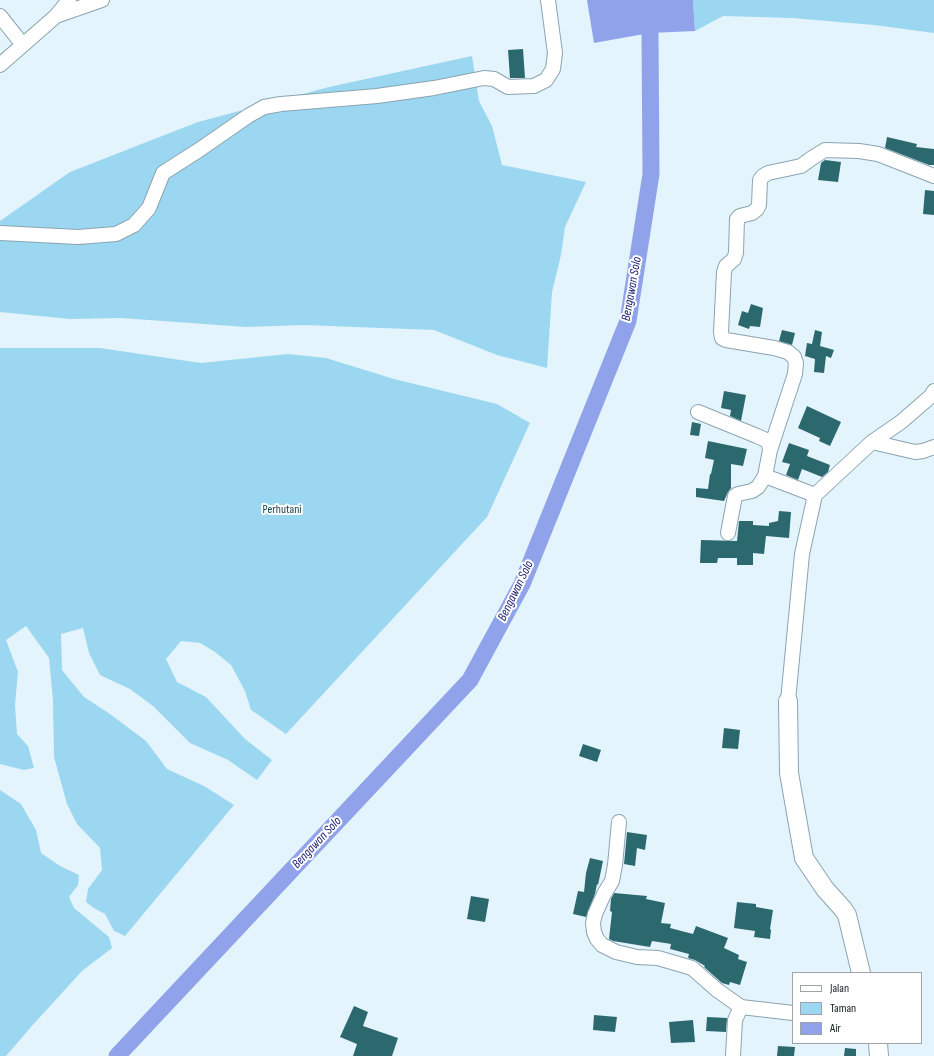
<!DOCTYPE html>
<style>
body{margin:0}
#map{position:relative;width:934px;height:1056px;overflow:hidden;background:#e4f4fc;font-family:"Sofia Sans Condensed",sans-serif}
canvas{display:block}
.legend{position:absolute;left:792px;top:972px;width:130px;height:72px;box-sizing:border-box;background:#fff;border:1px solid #9fa3a5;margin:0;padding:5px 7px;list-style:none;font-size:12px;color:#101a1e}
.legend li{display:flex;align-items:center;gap:8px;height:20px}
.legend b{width:20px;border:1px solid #9fa3a5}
</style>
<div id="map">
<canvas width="934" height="1056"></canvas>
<ul class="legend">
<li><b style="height:5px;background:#fff"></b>Jalan</li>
<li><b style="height:11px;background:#9cd7f1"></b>Taman</li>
<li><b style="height:11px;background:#90a3ea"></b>Air</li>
</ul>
</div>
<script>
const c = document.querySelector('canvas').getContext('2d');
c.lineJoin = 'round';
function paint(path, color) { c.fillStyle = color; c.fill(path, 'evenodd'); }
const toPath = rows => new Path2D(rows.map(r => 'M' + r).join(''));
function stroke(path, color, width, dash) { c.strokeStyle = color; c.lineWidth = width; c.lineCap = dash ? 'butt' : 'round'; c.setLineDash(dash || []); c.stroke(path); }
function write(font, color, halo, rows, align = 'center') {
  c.font = font + ' "Sofia Sans Condensed",sans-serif'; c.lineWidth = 4; c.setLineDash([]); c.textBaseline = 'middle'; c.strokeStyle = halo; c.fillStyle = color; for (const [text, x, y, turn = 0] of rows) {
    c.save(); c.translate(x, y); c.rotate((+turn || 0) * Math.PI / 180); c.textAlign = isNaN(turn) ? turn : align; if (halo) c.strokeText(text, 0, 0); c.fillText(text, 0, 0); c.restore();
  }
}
const green = toPath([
 [693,0,934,0,934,33,874,25,792,18,723,16,695,31],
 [472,56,479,101,492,126,502,165,586,182,565,227,561,255,552,292,547,368,497,355,434,330,304,325,246,327,121,318,70,319,0,312,0,221,70,172,198,122,329,87],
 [0,348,100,348,201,363,288,354,326,358,394,379,497,404,530,423,487,517,286,734,251,710,245,691,231,665,215,652,200,643,181,641,166,659,177,682,206,697,245,739,272,760,257,780,228,760,190,743,153,706,130,689,100,675,89,653,83,628,61,634,62,670,84,697,110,714,146,741,167,769,204,786,234,805,125,936,114,931,105,914,94,908,86,902,88,889,102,870,100,848,77,824,67,804,54,757,53,700,49,658,26,626,6,640,18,672,15,705,17,734,28,746,34,768,24,770,0,764],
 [0,790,21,804,36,830,41,853,60,866,79,875,78,885,69,897,74,908,109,937,112,948,82,971,30,1028,6,1056,0,1056]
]);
const water = toPath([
 [587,0,693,0,695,31,650,33,594,43]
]);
const river = toPath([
 [117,1056,470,680,522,584,628,321,651,174,650,33,644,0]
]);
const building = toPath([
 [523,49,525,78,510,78,508,50],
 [887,137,917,144,916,147,934,149,934,165,929,165,885,148],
 [825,160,841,162,838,182,818,180,821,163],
 [925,190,934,191,934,215,923,214],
 [751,304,763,308,760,327,750,326,749,329,738,325,742,311,748,313],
 [782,330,795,333,792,345,779,341],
 [815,330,822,332,820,346,834,350,831,358,826,356,824,373,814,372,815,359,805,356,807,343,812,344],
 [724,391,746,395,741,421,730,416,731,410,721,408],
 [807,406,841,422,830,446,819,441,820,438,798,428],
 [692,422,701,424,699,436,690,435],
 [708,441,747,449,743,466,731,464,731,488,728,492,724,501,696,497,696,488,708,489,710,474,711,474,714,460,705,458],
 [789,443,809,450,807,456,830,465,828,472,822,477,802,469,798,480,786,475,790,464,782,462],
 [779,511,791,512,789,538,766,536,764,554,753,553,753,565,737,565,737,558,718,558,717,563,700,563,701,540,737,541,739,521,753,521,753,525,769,526,769,523,778,521],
 [724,728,740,730,738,749,722,748],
 [583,744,601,750,597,762,579,756],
 [627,832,647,835,645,850,637,848,635,866,624,864],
 [590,858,603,861,598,885,597,884,595,894,586,917,573,914,578,891,584,892,586,873],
 [614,893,647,896,646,899,665,903,661,923,671,924,670,928,693,934,696,926,728,938,724,948,739,955,738,959,747,962,740,985,730,982,729,985,722,983,704,967,705,966,695,960,688,958,689,954,670,949,671,944,652,941,650,947,613,941,609,939,612,912,610,911,611,899],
 [471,896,489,899,485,922,467,919],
 [737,902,756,904,756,907,773,910,770,929,771,930,770,939,754,937,755,931,734,928],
 [354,1006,368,1012,363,1026,398,1038,392,1056,353,1056,357,1044,340,1037],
 [594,1015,617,1017,615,1032,593,1030],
 [707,1017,727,1018,726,1032,706,1031],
 [693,1020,695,1042,671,1043,669,1022],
 [778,1046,795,1047,794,1056,777,1056],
 [845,1048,856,1049,856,1056,844,1056]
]);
const minor = toPath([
 [0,16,23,45],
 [56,16,102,0],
 [0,65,56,16,69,0],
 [0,233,78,237,116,234,134,225,149,208,163,173,199,150,248,116,264,107,281,104,377,96,434,88,484,78,494,79,508,87,534,86,546,80,553,69,555,53,548,0],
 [698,412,757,436,766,440,769,444,770,450,765,476,758,487,752,491,738,494,735,496,728,533],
 [872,442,915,452,923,451,934,447],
 [770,450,795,374,796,363,794,357,788,352,774,348,726,340,722,338,721,332,724,272,726,266,734,259,736,253,737,219,740,216,752,213,757,209,759,205,760,180,763,176,768,173,801,166,812,158,825,150,859,151,878,154,934,176],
 [765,476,815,495],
 [788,701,802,554,815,495,872,442,901,422,931,396,934,391],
 [619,822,615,865,612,881,604,894,595,914,593,923,594,932,597,939,602,945,616,952,637,957,658,958,692,968,717,990,741,1007,793,1013],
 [733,1056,735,1020,741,1007]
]);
const major = toPath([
 [788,701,789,773,804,858,825,889,843,909,847,915,861,973],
 [878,1043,879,1056]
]);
const parkNames = [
 ["Perhutani",282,510]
];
const waterNames = [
 ["Bengawan Solo",632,289,-80],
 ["Bengawan Solo",516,591,-64],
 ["Bengawan Solo",317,843,-47]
];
paint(green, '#9cd7f1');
paint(water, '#90a3ea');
stroke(river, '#90a3ea', 17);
paint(building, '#2c696f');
stroke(minor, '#8aa4b0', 16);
stroke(major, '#8aa4b0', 20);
stroke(minor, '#fff', 14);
stroke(major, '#fff', 18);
write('12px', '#0e3a4a', '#fff', parkNames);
write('italic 13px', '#1c2171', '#fff', waterNames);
</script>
